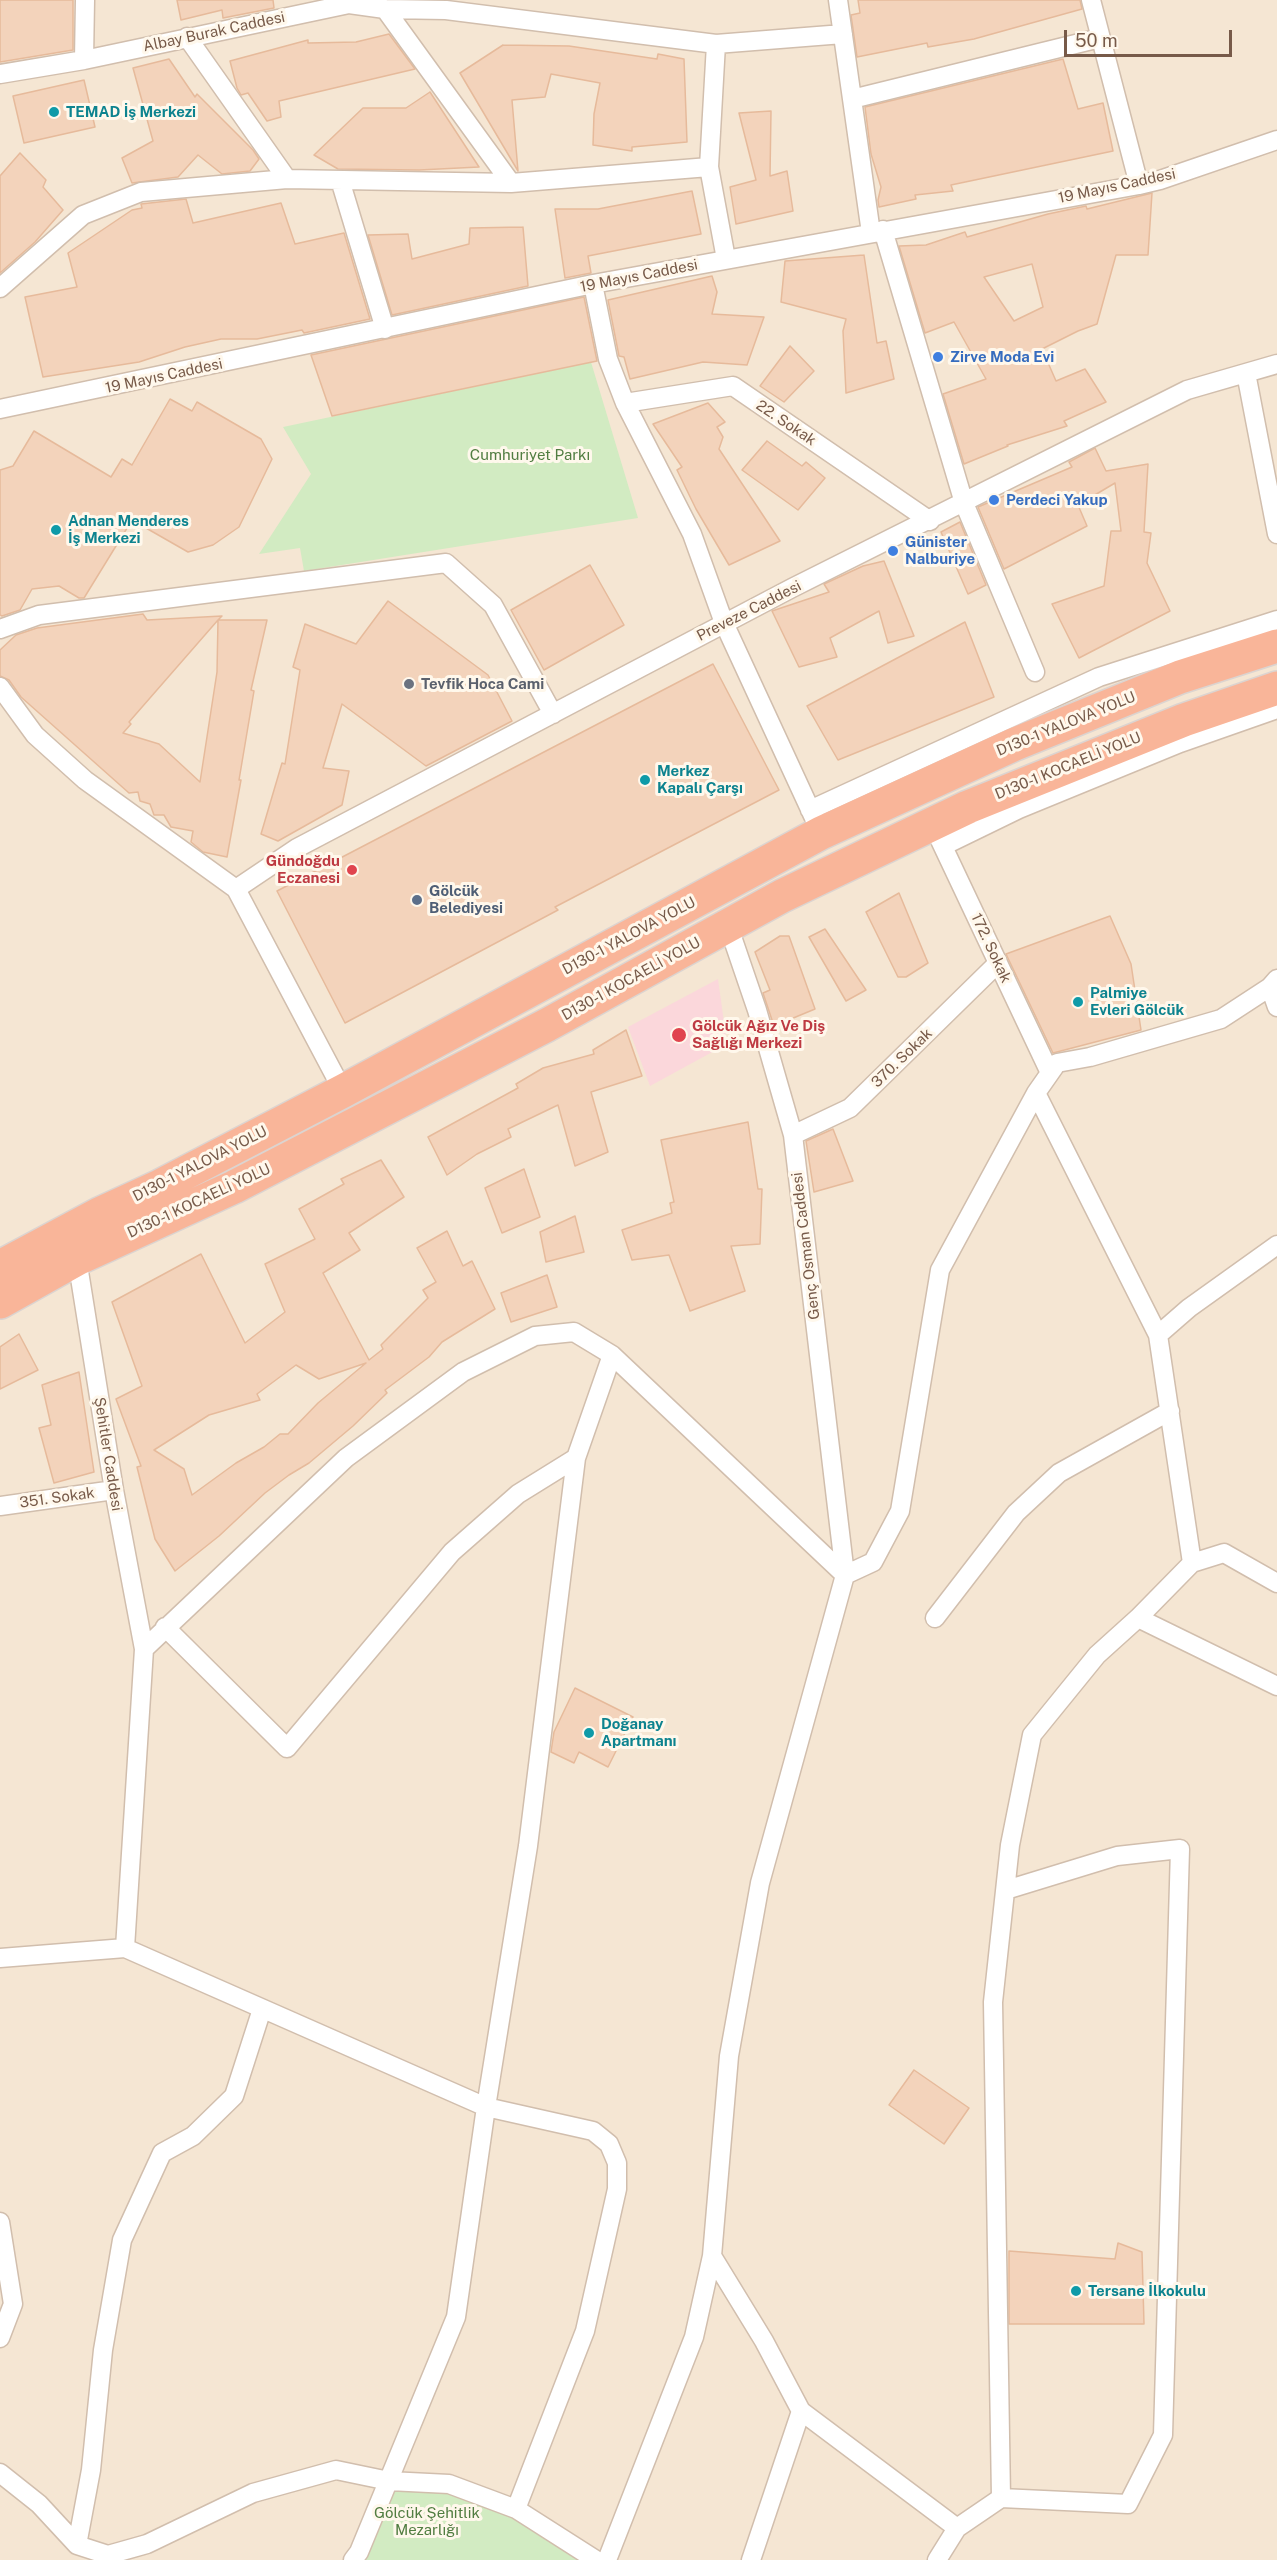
<!DOCTYPE html>
<meta charset="utf-8">
<style>
body{margin:0}
#map{position:relative;width:1277px;height:2560px;overflow:hidden;background:#fdf4e5;font-family:"Public Sans",sans-serif}
canvas{display:block}
.scale{position:absolute;left:1064px;top:30px;width:168px;height:27px;box-sizing:border-box;border:3px solid #775a49;border-top:0;padding-left:8px;font-size:18px;line-height:21px;white-space:nowrap;color:#775a49;-webkit-text-stroke:4px #fff8ec;paint-order:stroke}
</style>
<div id="map">
<canvas width="1277" height="2560"></canvas>
<div class="scale">50 m</div>
</div>
<script>
const c = document.querySelector('canvas').getContext('2d');
c.lineJoin = 'round';
function paint(path, color) { c.fillStyle = color; c.fill(path, 'evenodd'); }
const toPath = rows => new Path2D(rows.map(r => 'M' + r).join(''));
function stroke(path, color, width, dash) { c.strokeStyle = color; c.lineWidth = width; c.lineCap = dash ? 'butt' : 'round'; c.setLineDash(dash || []); c.stroke(path); }
function write(font, color, halo, rows, align = 'center') {
  c.font = font + ' "Public Sans",sans-serif'; c.lineWidth = 6; c.setLineDash([]); c.textBaseline = 'middle'; c.strokeStyle = halo; c.fillStyle = color; for (const [text, x, y, turn = 0] of rows) {
    c.save(); c.translate(x, y); c.rotate((+turn || 0) * Math.PI / 180); c.textAlign = isNaN(turn) ? turn : align; if (halo) c.strokeText(text, 0, 0); c.fillText(text, 0, 0); c.restore();
  }
}
const residential = toPath([
 [0,0,1277,0,1277,2560,0,2560]
]);
const medical = toPath([
 [718,979,727,1044,650,1086,628,1027]
]);
const green = toPath([
 [591,362,638,518,304,571,300,548,259,554,311,474,283,427],
 [389,2481,449,2484,596,2560,353,2560]
]);
const building = toPath([
 [0,0,73,0,73,50,0,62,0,0],
 [177,0,273,0,274,8,223,18,222,10,181,20,177,0],
 [858,0,1080,0,1082,9,974,39,928,47,927,43,857,57,851,15,860,13,858,0],
 [389,34,415,69,279,101,281,117,267,121,248,93,241,95,237,88,230,61,308,40,308,43,356,42,389,34],
 [503,45,569,46,657,59,658,54,684,59,687,142,632,147,632,151,593,145,594,114,600,83,551,74,545,97,512,100,518,171,460,73,503,45],
 [169,59,195,97,197,94,253,150,259,159,250,171,222,174,198,155,178,177,132,183,122,158,153,141,133,68,169,59],
 [1063,59,1078,109,1103,103,1113,151,951,185,953,191,915,195,916,199,879,207,878,200,881,187,871,154,865,107,1063,59],
 [84,80,95,127,24,143,13,96,84,80],
 [430,92,479,167,419,170,338,169,314,155,363,108,406,108,430,92],
 [771,111,770,176,787,171,793,211,736,224,730,187,756,180,739,113,771,111],
 [20,153,46,180,43,187,63,210,35,242,0,273,0,176,20,153],
 [692,191,701,234,588,256,591,273,565,278,555,209,598,209,692,191],
 [1152,193,1148,255,1116,255,1097,324,1078,331,1042,349,1056,381,1085,369,1106,402,1064,421,1067,426,1007,445,1008,446,964,464,943,394,986,379,954,322,925,333,899,246,926,245,965,232,967,237,1048,214,1086,206,1087,209,1152,193],
 [1032,264,1043,307,1014,321,984,277,1032,264],
 [186,199,193,223,281,203,295,244,344,233,370,319,304,333,302,330,257,339,221,339,185,347,139,362,43,377,25,297,77,287,68,253,132,210,142,208,141,204,186,199],
 [523,227,528,286,392,315,368,235,408,234,412,259,469,244,470,228,523,227],
 [864,255,877,343,886,341,894,379,846,393,843,331,846,319,781,302,785,261,864,255],
 [712,276,717,292,712,314,764,317,747,365,703,362,630,379,624,357,619,356,608,300,712,276],
 [584,297,597,361,332,416,311,355,584,297],
 [790,346,814,371,784,402,760,386,790,346],
 [170,399,192,411,197,402,261,439,272,459,239,527,213,545,188,552,132,520,84,598,79,598,59,586,32,589,20,610,2,616,0,615,0,470,13,466,34,431,111,477,122,459,132,465,170,399],
 [708,403,725,422,717,427,723,437,719,449,780,541,729,565,696,509,677,470,682,467,653,424,708,403],
 [767,441,802,466,806,462,825,478,798,510,742,470,767,441],
 [1095,448,1106,471,1148,464,1144,532,1151,533,1147,563,1170,611,1079,658,1052,604,1104,586,1111,531,1121,531,1115,483,1078,505,1087,526,1004,569,978,507,1072,467,1069,462,1095,448],
 [960,522,986,585,968,594,941,532,960,522],
 [884,561,914,636,888,643,879,611,830,638,837,657,799,667,772,611,829,592,824,584,863,566,884,561],
 [590,565,624,625,544,670,511,610,590,565],
 [388,601,488,675,512,721,426,766,342,704,323,768,349,771,342,805,278,841,261,834,282,763,285,764,300,670,293,667,305,624,356,644,388,601],
 [143,614,147,620,222,616,218,620,267,620,251,690,254,691,239,780,241,780,227,857,203,852,191,842,193,831,171,827,164,815,154,815,150,804,140,801,138,792,129,793,21,697,9,680,0,676,0,650,16,635,37,628,143,614],
 [218,620,217,672,200,782,159,744,123,733,131,724,129,722,218,620],
 [965,622,994,697,838,760,807,706,965,622],
 [713,664,779,790,555,907,558,910,345,1023,277,891,713,664],
 [899,893,928,963,906,977,898,977,866,912,899,893],
 [1110,916,1131,964,1141,1030,1053,1053,1006,954,1110,916],
 [825,929,866,990,846,1001,809,937,825,929],
 [780,936,789,936,815,1009,774,1026,763,993,770,990,755,952,780,936],
 [626,1030,642,1076,591,1092,608,1152,575,1166,558,1105,508,1129,511,1137,477,1154,447,1175,428,1137,518,1088,516,1084,543,1068,594,1054,593,1050,626,1030],
 [748,1122,758,1189,762,1189,760,1244,731,1246,745,1291,690,1311,669,1255,632,1260,622,1230,672,1213,670,1203,674,1202,661,1140,748,1122],
 [833,1129,853,1181,814,1192,806,1141,833,1129],
 [381,1160,404,1197,349,1233,360,1250,323,1273,369,1360,383,1349,381,1345,428,1298,423,1290,436,1282,417,1248,447,1231,463,1266,472,1261,495,1309,442,1342,429,1357,385,1390,387,1393,353,1426,309,1463,289,1475,265,1493,219,1536,175,1571,155,1539,137,1467,141,1466,116,1399,142,1386,112,1302,201,1254,245,1343,285,1312,265,1264,315,1239,299,1209,344,1184,341,1179,381,1160],
 [366,1363,318,1403,288,1434,280,1434,264,1447,236,1463,192,1495,184,1469,154,1450,209,1415,260,1400,257,1394,296,1365,319,1379,366,1363],
 [524,1169,540,1217,502,1233,485,1188,524,1169],
 [575,1216,584,1252,546,1262,540,1232,575,1216],
 [547,1275,557,1307,511,1322,501,1293,547,1275],
 [19,1334,38,1370,0,1389,0,1347,19,1334],
 [79,1372,94,1472,54,1483,39,1428,51,1425,42,1385,79,1372],
 [575,1688,633,1717,608,1767,579,1752,574,1763,551,1752,554,1732,575,1688],
 [914,2070,969,2108,944,2144,889,2105,914,2070],
 [1118,2243,1142,2252,1144,2324,1009,2324,1009,2251,1115,2259,1118,2243]
]);
const street = toPath([
 [838,0,871,233],
 [1091,0,1139,185],
 [385,9,511,183],
 [187,37,287,179,511,183,709,167],
 [716,44,709,167,726,259],
 [84,60,85,0],
 [0,74,84,60,349,4,385,9,446,10,716,44,843,34],
 [852,99,1100,38],
 [340,180,385,329],
 [883,230,964,503,1035,672],
 [593,284,608,359,625,403,692,534,724,623,821,833],
 [0,288,83,215,141,192,287,179],
 [1246,373,1277,534],
 [625,403,733,386,930,521],
 [0,409,593,284,1139,185,1160,180,1277,140],
 [0,629,39,615,446,563,493,605,553,714],
 [0,687,35,735,85,780,236,889,343,1091],
 [810,810,1099,677,1277,620],
 [938,836,1050,1073],
 [943,846,1019,809,1180,743,1277,709],
 [236,889,297,848,792,588,1187,390,1277,364],
 [728,925,757,1010,793,1135,845,1575,760,1883,729,2056,712,2256,764,2341,801,2411,957,2528],
 [1270,987,1277,1007],
 [1036,1093,1158,1335,1192,1563],
 [793,1135,850,1108,998,963],
 [77,1259,114,1490,144,1649],
 [1158,1335,1189,1308,1277,1245],
 [0,1506,114,1490],
 [845,1575,873,1562,900,1511,940,1270,1036,1093,1057,1063,1090,1057,1221,1019,1270,987,1277,979],
 [935,1618,1016,1513,1059,1473,1170,1411],
 [1138,1618,1277,1686],
 [165,1627,287,1748,452,1552,518,1494,576,1458],
 [0,1958,125,1948],
 [0,2222,13,2304,0,2338],
 [0,2473,39,2504,77,2545,108,2555,147,2544,253,2493,336,2470,389,2481,449,2484,516,2509,596,2560],
 [1001,2498,1128,2504,1163,2435,1180,1849,1117,1856,1006,1890],
 [516,2509,585,2331,617,2189,617,2163,609,2144,593,2131,486,2107,125,1948,144,1649,346,1458,463,1372,535,1336,574,1332,612,1355,845,1575],
 [77,2545,91,2470,103,2350,122,2240,162,2153,193,2136,234,2096,262,2009],
 [353,2560,359,2552,456,2317,486,2107,528,1846,576,1458,612,1355],
 [607,2560,694,2337,712,2256],
 [751,2560,801,2411],
 [937,2560,957,2528,1001,2498,993,2002,1010,1845,1032,1735,1097,1655,1138,1618,1192,1563,1224,1553,1277,1583]
]);
const highway = toPath([
 [0,1267,99,1214,160,1186,343,1091,821,833,1015,744,1180,677,1277,646],
 [0,1302,77,1259,234,1187,547,1025,782,896,968,807,1184,720,1277,688]
]);
const markers = [
 [54,112,6,"#0f9aa8"],
 [938,357,6,"#3f7fe0"],
 [994,500,6,"#3f7fe0"],
 [56,530,6,"#0f9aa8"],
 [893,551,6,"#3f7fe0"],
 [409,684,6,"#6b7280"],
 [645,780,6,"#0f9aa8"],
 [352,870,6,"#e0444e"],
 [417,900,6,"#5c6f8a"],
 [1078,1002,6,"#0f9aa8"],
 [679,1035,8,"#e0444e"],
 [589,1733,6,"#0f9aa8"],
 [1076,2291,6,"#0f9aa8"]
];
const streetNames = [
 ["Albay Burak Caddesi",214,32,-12],
 ["19 Mayıs Caddesi",1117,186,-12],
 ["19 Mayıs Caddesi",639,276,-11],
 ["19 Mayıs Caddesi",164,376,-12],
 ["22. Sokak",786,423,34],
 ["Preveze Caddesi",749,611,-27],
 ["D130-1 YALOVA YOLU",1066,724,-22],
 ["D130-1 KOCAELİ YOLU",1068,766,-22],
 ["D130-1 YALOVA YOLU",629,936,-28],
 ["172. Sokak",991,948,65],
 ["D130-1 KOCAELİ YOLU",631,979,-29],
 ["370. Sokak",902,1058,-44],
 ["D130-1 YALOVA YOLU",200,1164,-27],
 ["D130-1 KOCAELİ YOLU",199,1201,-25],
 ["Genç Osman Caddesi",806,1246,-97],
 ["Şehitler Caddesi",108,1454,81],
 ["351. Sokak",57,1498,-8]
];
const cultureNames = [
 ["TEMAD İş Merkezi",66,112],
 ["Adnan Menderes",68,521],
 ["İş Merkezi",68,538],
 ["Merkez",657,771],
 ["Kapalı Çarşı",657,788],
 ["Palmiye",1090,993],
 ["Evleri Gölcük",1090,1010],
 ["Doğanay",601,1724],
 ["Apartmanı",601,1741],
 ["Tersane İlkokulu",1088,2291]
];
const shopNames = [
 ["Zirve Moda Evi",950,357],
 ["Perdeci Yakup",1006,500],
 ["Günister",905,542],
 ["Nalburiye",905,559]
];
const parkNames = [
 ["Cumhuriyet Parkı",530,455],
 ["Gölcük Şehitlik",427,2513],
 ["Mezarlığı",427,2530]
];
const worshipNames = [
 ["Tevfik Hoca Cami",421,684]
];
const healthNames = [
 ["Gündoğdu",340,861],
 ["Eczanesi",340,878],
 ["Gölcük Ağız Ve Diş",692,1026,"left"],
 ["Sağlığı Merkezi",692,1043,"left"]
];
const serviceNames = [
 ["Gölcük",429,891],
 ["Belediyesi",429,908]
];
paint(residential, '#f5e6d3');
paint(medical, '#fbd7db');
paint(green, '#d2ebc2');
paint(building, '#f3d3bb');
stroke(building, '#e6ba9b', 1.5);
stroke(street, '#d1bead', 21);
stroke(highway, '#dcd4d0', 36);
stroke(street, '#fff', 18);
stroke(highway, '#f9b599', 33);
for (const [x, y, r, color] of markers) { const dot = new Path2D(); dot.arc(x, y, r, 0, 2 * Math.PI); c.fillStyle = color; c.fill(dot); stroke(dot, '#fff8ec', 2); }
write('15px', '#775a49', '#fff8ec', streetNames);
write('bold 15px', '#0d838f', '#fff8ec', cultureNames, 'left');
write('bold 15px', '#366cbe', '#fff8ec', shopNames, 'left');
write('15px', '#517d41', '#fff8ec', parkNames);
write('bold 15px', '#5b616d', '#fff8ec', worshipNames, 'left');
write('bold 15px', '#be3a42', '#fff8ec', healthNames, 'right');
write('bold 15px', '#4e5e75', '#fff8ec', serviceNames, 'left');
</script>
